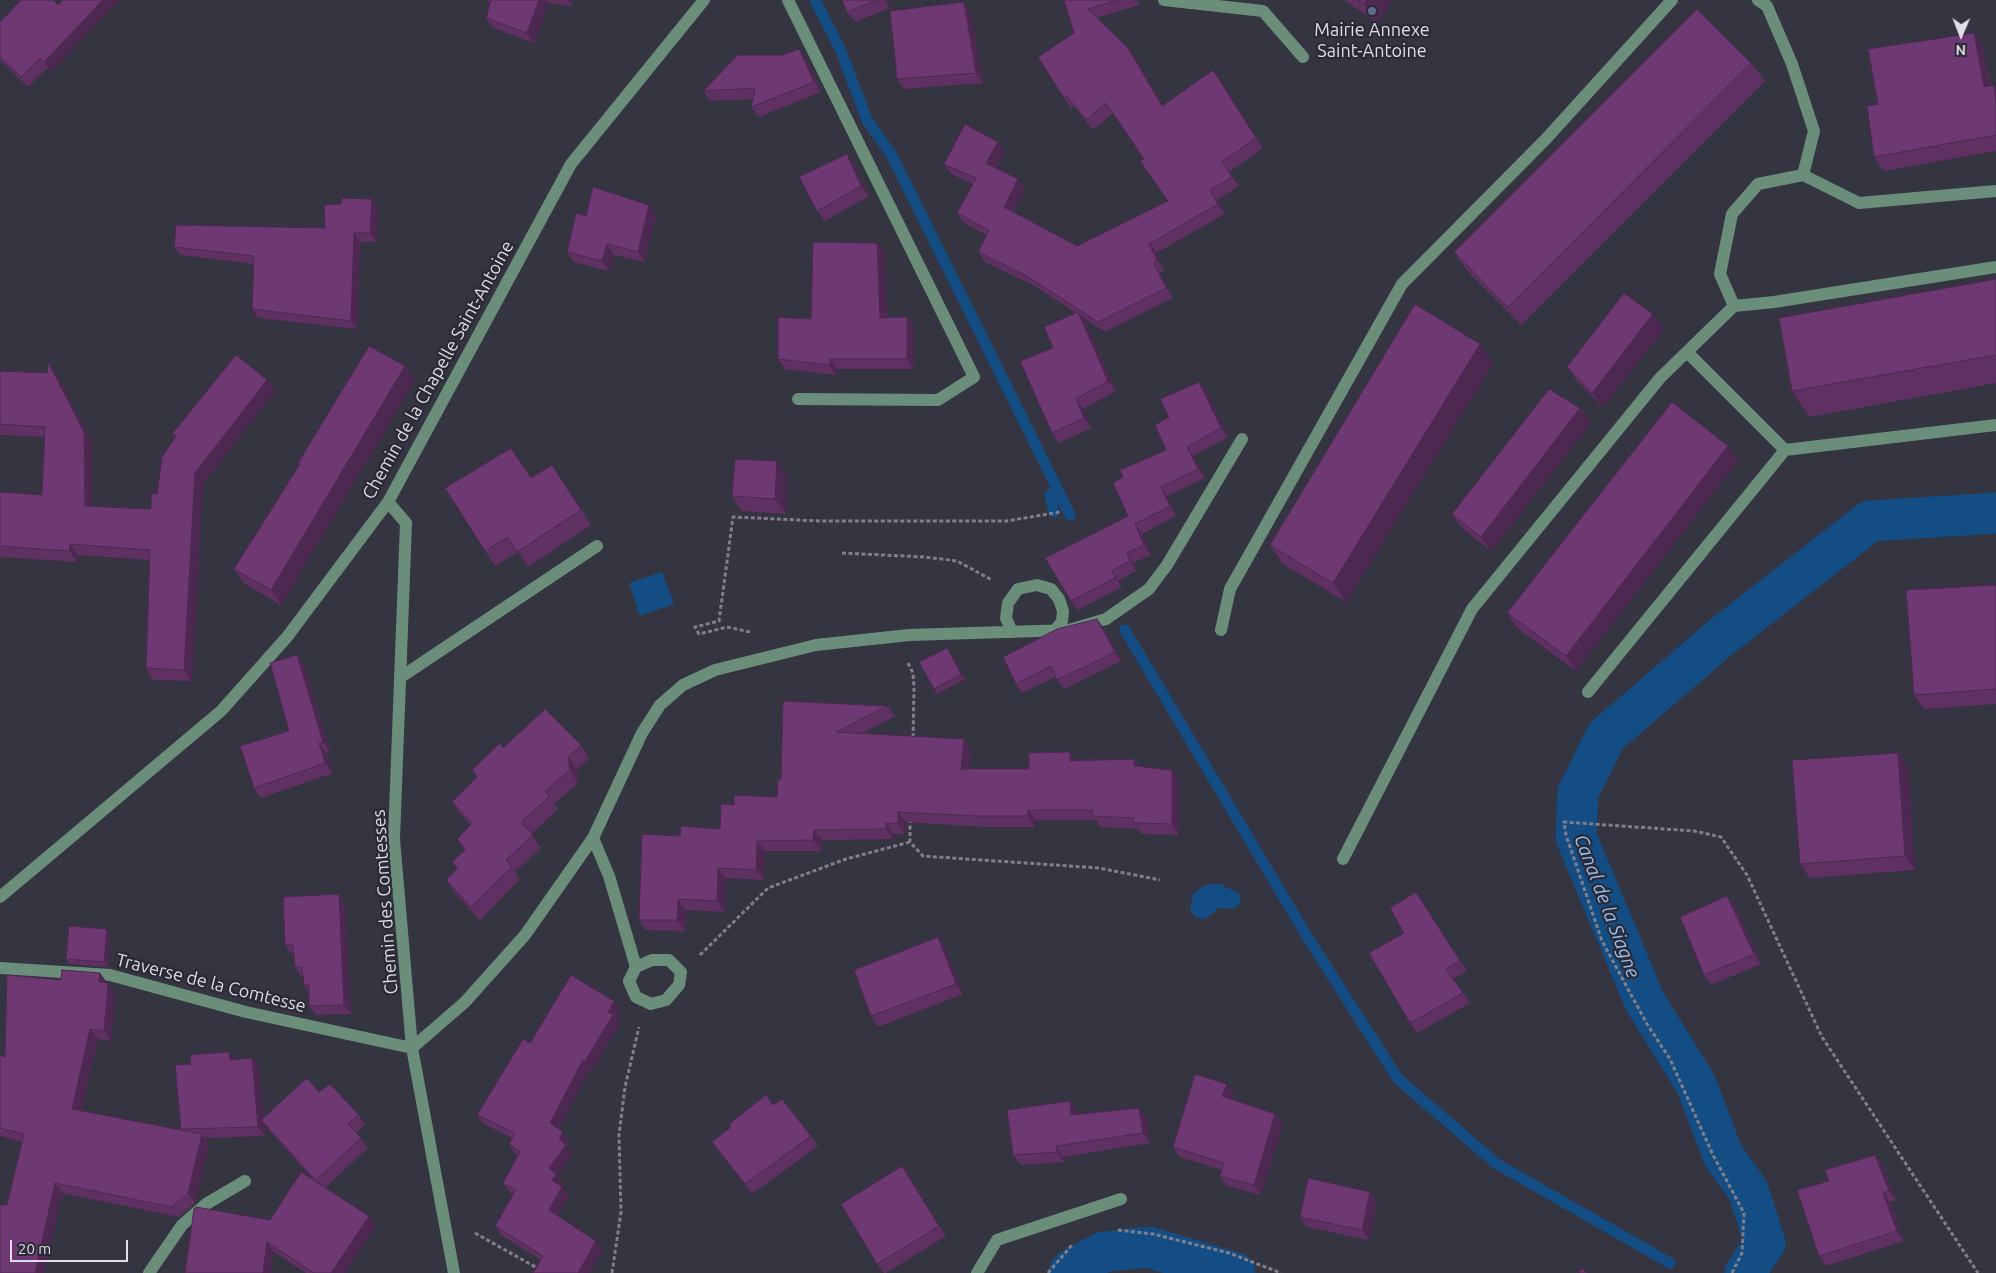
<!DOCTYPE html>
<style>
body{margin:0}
#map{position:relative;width:1996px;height:1273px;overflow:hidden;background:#353441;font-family:Ubuntu,sans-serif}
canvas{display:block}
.north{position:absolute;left:1936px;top:10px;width:50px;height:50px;-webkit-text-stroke:4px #2b2a36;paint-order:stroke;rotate:181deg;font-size:14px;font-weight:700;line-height:20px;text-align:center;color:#dfdee6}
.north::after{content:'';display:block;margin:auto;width:18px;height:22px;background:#dfdee6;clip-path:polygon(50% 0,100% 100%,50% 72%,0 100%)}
.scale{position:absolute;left:10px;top:1240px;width:118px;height:22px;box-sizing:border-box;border:2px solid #dfdee6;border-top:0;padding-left:6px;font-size:15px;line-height:18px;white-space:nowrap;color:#dfdee6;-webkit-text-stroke:4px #2b2a36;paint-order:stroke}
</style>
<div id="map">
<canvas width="1996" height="1273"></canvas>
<div class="north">N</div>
<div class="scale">20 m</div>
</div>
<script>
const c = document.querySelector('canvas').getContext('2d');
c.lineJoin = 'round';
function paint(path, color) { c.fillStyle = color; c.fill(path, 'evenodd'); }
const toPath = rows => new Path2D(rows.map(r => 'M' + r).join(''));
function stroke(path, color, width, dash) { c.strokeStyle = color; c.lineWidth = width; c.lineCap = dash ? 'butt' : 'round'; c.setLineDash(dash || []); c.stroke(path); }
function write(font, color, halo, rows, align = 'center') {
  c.font = font + ' Ubuntu,sans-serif'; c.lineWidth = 4.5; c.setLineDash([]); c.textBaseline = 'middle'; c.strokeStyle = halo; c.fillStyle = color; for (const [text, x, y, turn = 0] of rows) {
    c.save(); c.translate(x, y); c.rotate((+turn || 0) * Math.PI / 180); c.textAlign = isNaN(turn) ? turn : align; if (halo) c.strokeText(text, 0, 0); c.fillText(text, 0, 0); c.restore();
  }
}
const water = toPath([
 [662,572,674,604,640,616,629,583],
 [1211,884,1220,884,1236,892,1240,895,1240,904,1233,909,1218,908,1212,914,1204,919,1195,917,1190,909,1193,894,1203,886]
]);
const stream = toPath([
 [815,0,841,51,867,120,891,154,1057,488,1050,495,1054,512],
 [1056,486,1070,515],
 [1125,630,1308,938,1398,1079,1497,1164,1670,1263]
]);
const canal = toPath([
 [1069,1273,1072,1269,1103,1252,1148,1247,1235,1273],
 [1745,1273,1765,1243,1748,1190,1723,1155,1696,1084,1645,1002,1576,837,1578,793,1606,736,1720,638,1870,521,1996,513]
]);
const path = toPath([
 [842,553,924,557,957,561,992,580],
 [750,632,727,627,699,634,695,627,719,621,733,517,820,521,1007,521,1060,512],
 [908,663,913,673,914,688,913,740],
 [910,819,910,842,923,856,1099,868,1160,880],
 [700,955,768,888,846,859,910,842],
 [1118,1230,1153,1234,1229,1253,1281,1273],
 [475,1233,546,1273],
 [612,1273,621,1212,619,1135,625,1087,639,1027],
 [1048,1273,1072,1245],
 [1732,1273,1742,1253,1744,1213,1713,1155,1670,1059,1647,1024,1602,941,1566,835,1564,822,1694,831,1721,837,1747,875,1822,1037,1978,1273]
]);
const minor = toPath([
 [788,0,974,377,938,400,798,399],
 [1164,0,1263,11,1303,57],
 [1758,0,1767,6,1792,64,1814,131,1803,175],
 [1734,306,1720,274,1732,214,1758,184,1803,175,1859,203,1996,191],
 [1687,352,1785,450],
 [388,502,406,523,394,839,412,1048,454,1273],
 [1221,630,1230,589,1402,284,1545,140,1672,0],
 [1012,632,1006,618,1008,603,1018,589,1037,585,1051,589,1059,599,1063,611,1062,622,1054,631],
 [401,677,597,546],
 [1588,692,1785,450,1996,425],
 [593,838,609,876,636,967,629,981,636,997,651,1004,666,1000,679,985,681,972,669,960,652,960,636,967],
 [1343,859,1472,609,1660,378,1734,306,1774,302,1996,267],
 [0,897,221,711,287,637,388,502,571,164,704,0],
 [0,968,110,975,246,1012,412,1048,465,1002,525,935,593,838,642,733,660,705,683,685,715,670,816,645,909,635,1069,630,1106,619,1149,589,1167,565,1242,439],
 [149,1273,182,1225,206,1204,245,1181],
 [977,1273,997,1240,1121,1199]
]);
const wall = toPath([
 [485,0,573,0,572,6,548,3,534,43,493,28,486,18,490,3],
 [842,0,887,0,890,8,855,22,847,12],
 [1064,0,1138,0,1139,5,1097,18,1135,58,1163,106,1220,80,1263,148,1229,172,1239,186,1217,200,1225,214,1156,253,1164,270,1160,273,1173,298,1105,332,1081,316,1085,322,1116,391,1083,409,1091,428,1059,443,1052,433,1053,348,1076,313,1033,285,985,262,978,252,987,235,964,223,957,213,973,184,951,174,944,164,998,142,1005,152,996,168,1018,179,1025,189,1013,212,1077,246,1168,201,1144,159,1113,113,1093,130,1074,106,1071,108,1064,98,1074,33],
 [1344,0,1392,0,1377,22],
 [964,2,971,13,983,83,904,89,897,79],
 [58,5,51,72,47,68,28,87,0,60,0,22],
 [1974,33,1983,47,1991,86,1994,85,1996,89,1996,151,1884,171,1874,157,1878,104],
 [799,49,806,59,821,92,759,117,751,107,753,99,710,101,703,91,783,55],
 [1751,63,1765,81,1521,325,1467,271,1454,252],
 [854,164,869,196,825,221,817,211],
 [649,205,656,215,645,262,614,255,609,271,574,262,567,252,586,216],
 [378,207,376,242,360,242,357,329,258,318,252,309,254,264,180,255,174,247,325,228],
 [884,253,887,318,907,317,914,327,914,369,837,369,836,375,785,369,778,359,811,319],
 [1996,279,1996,383,1809,417,1792,391],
 [1653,314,1664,329,1603,407,1577,381,1567,367],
 [1493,363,1346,602,1283,564,1270,545],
 [0,371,56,373,92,443,92,506,151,509,157,494,175,437,172,434,267,380,275,391,203,484,192,681,153,680,146,668,150,560,78,555,77,562,0,557,0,492,42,495,45,437,0,435],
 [415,380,281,605,245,584,234,569,299,465,298,463],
 [1199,382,1206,391,1228,437,1193,456,1205,478,1167,496,1176,516,1142,534,1151,555,1133,563,1136,571,1118,581,1122,587,1078,610,1071,601,1128,516,1166,450,1169,417],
 [1580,408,1591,423,1491,551,1463,529,1452,514],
 [1728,446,1738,461,1576,671,1517,628,1507,613],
 [777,461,787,476,786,514,742,511,732,496],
 [522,463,531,477,562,480,591,525,528,567,518,552,495,566,485,551],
 [1996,585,1996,704,1924,709,1914,695],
 [1104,628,1121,661,1064,689,1056,677,1022,693,1016,684],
 [947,648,965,679,937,694,934,689],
 [297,655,304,666,330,752,326,753,333,773,261,798,254,788,289,731],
 [783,701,887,706,895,716,861,734,964,739,971,749,970,769,1029,769,1076,760,1134,759,1140,766,1172,770,1179,780,1179,835,1142,834,1138,829,1100,827,1096,820,1036,820,1035,827,984,827,906,822,905,834,893,834,893,839,822,840,821,851,765,851,764,880,725,878,725,912,686,910,685,931,646,930,639,920,680,836,720,829,734,805,777,797,781,779],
 [581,745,589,758,577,770,578,783,554,804,558,809,531,834,541,848,515,872,520,879,480,920,455,893,446,880,457,869,452,862,465,851,457,839,471,825,461,815,452,802,477,777,472,770,504,747],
 [1908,767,1915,870,1810,878,1800,864],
 [1416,892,1467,971,1453,979,1470,1003,1417,1033,1410,1023],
 [1727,896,1735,906,1761,964,1711,985,1704,975],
 [345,904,351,1014,316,1015,309,1006,309,992,304,985,303,976,301,976,295,967,294,954,292,954,285,945],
 [110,934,108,967,70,964,66,959],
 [938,937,945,947,963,994,878,1027,871,1016],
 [100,973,115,993,111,1041,98,1039,81,1111,182,1130,181,1129,234,1060,252,1058,259,1068,263,1118,319,1092,359,1115,365,1125,356,1133,368,1148,325,1188,376,1226,345,1273,306,1273,274,1252,185,1273,270,1220,315,1181,268,1129,264,1124,265,1136,205,1138,209,1144,195,1203,179,1217,62,1193,44,1273,0,1273,7,1205,22,1142,0,1136,0,1055,5,1057,61,980],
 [614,1001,620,1010,616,1018,620,1024,591,1071,590,1069,558,1129,569,1141,566,1146,572,1154,557,1175,563,1184,561,1186,569,1196,557,1216,603,1250,589,1273,533,1273,541,1260,502,1236,495,1226,514,1194,510,1192,503,1183,518,1155,515,1153,509,1144,512,1138,484,1124,477,1115,530,1043],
 [1234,1094,1232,1100,1275,1114,1283,1124,1261,1195,1227,1186,1220,1176,1222,1170,1180,1157,1173,1147],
 [1070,1101,1077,1111,1077,1114,1147,1118,1150,1143,1063,1157,1064,1162,1021,1165,1013,1155],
 [773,1105,811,1136,818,1146,752,1194,712,1142],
 [1875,1155,1882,1164,1896,1200,1890,1202,1904,1241,1826,1266,1819,1256,1829,1181],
 [902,1166,909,1176,946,1236,886,1273,884,1273,877,1264],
 [1377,1202,1369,1240,1307,1227,1300,1217]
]);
const shadedWall = toPath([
 [103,0,119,0,51,72,44,62],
 [539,0,546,0,548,3,534,43,527,33],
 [568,0,573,0,572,6],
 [884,0,887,0,890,8],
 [1367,0,1392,0,1377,22,1364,4],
 [964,2,971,13,983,83,976,73],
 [1974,33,1983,47,1993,101,1984,87],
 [1128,48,1135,58,1169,116,1162,106],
 [799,49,806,59,821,92,814,82],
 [1213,70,1220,80,1263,148,1256,138],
 [1994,85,1996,89,1996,101],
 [998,142,1005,152,993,172,986,163],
 [847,154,854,164,869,196,861,186],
 [1018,179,1025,189,1010,216,1004,207],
 [1210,190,1217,200,1225,214,1218,204],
 [372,199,378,207,376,242,370,233],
 [649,205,656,215,645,262,638,252],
 [354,233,360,242,357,329,351,321],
 [877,243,884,253,888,328,880,318],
 [607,244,614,255,609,271,602,261],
 [1149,244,1156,253,1164,270,1157,260],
 [1154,263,1160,273,1173,298,1166,288],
 [1078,312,1085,322,1116,391,1108,381],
 [1653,314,1664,329,1603,407,1592,393],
 [907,317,914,327,914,369,907,359],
 [1480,344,1493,363,1346,602,1333,583],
 [830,359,837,369,836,375,829,365],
 [48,362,56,373,92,443,92,517,85,506],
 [405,366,415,380,281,605,271,590],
 [267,380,275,391,203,484,192,681,184,670,195,473],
 [1199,382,1206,391,1228,437,1221,428],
 [1076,399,1083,409,1091,428,1084,418],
 [1580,408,1591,423,1491,551,1481,537],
 [1728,446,1738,461,1576,671,1566,656],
 [1187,447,1193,456,1205,478,1198,469],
 [777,461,787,476,786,514,775,499],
 [1161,487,1167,496,1176,516,1170,506],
 [1135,524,1142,534,1151,555,1144,545],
 [70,544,78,555,77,562,69,551],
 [1127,553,1133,563,1136,571,1130,561],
 [1112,571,1118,581,1122,587,1115,578],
 [1097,619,1104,628,1121,661,1115,652],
 [947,648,951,653,965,679,961,674],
 [297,655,304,666,330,752,323,742],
 [964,739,971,749,969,780,961,769],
 [319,743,326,753,333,773,325,763],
 [1070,752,1077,763,1070,761],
 [1898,753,1908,767,1915,870,1905,856],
 [568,757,577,770,578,783,570,770],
 [1134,759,1142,769,1134,766],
 [1172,770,1179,780,1179,835,1172,824],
 [1028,810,1036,820,1035,827,1028,816],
 [898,812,906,822,905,834,898,824],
 [886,823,893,834,893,839,886,829],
 [814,830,822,840,821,851,813,840],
 [757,841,765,851,764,880,756,870],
 [718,868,725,878,725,912,717,901],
 [1416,892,1423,902,1467,971,1460,961],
 [339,894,345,904,351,1014,344,1005],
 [1727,896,1735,906,1761,964,1754,954],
 [678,899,686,910,685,931,677,920],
 [107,929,110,934,108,967,104,962],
 [938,937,945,947,963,994,956,984],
 [100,973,107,983,99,982],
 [108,983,115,993,111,1041,104,1031],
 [614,1001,620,1010,616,1018,620,1024,591,1071,585,1061],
 [90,1029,98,1039,79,1119,72,1109],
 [229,1052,236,1062,230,1060],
 [252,1058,259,1068,264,1123,261,1120,264,1124,265,1136,258,1127],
 [583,1060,590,1069,556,1133,550,1123],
 [1227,1084,1234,1094,1229,1107,1222,1096],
 [1070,1101,1077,1111,1078,1125,1071,1115],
 [1139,1108,1147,1118,1150,1143,1143,1133],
 [1275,1114,1283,1124,1261,1195,1254,1185],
 [563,1132,569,1141,566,1146,572,1154,557,1175,563,1184,559,1190,552,1180,549,1168,559,1139],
 [202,1134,209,1144,195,1203,188,1193],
 [1056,1146,1063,1157,1064,1162,1057,1152],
 [1875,1155,1882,1164,1896,1200,1889,1191],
 [902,1166,909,1176,946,1236,939,1226],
 [55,1183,62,1193,44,1273,35,1273],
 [562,1187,569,1196,555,1219,549,1210],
 [1370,1192,1377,1202,1369,1240,1362,1230],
 [1883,1193,1890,1202,1904,1241,1897,1231],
 [369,1216,376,1226,345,1273,331,1273],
 [596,1241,603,1250,589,1273,578,1273],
 [267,1242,274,1252,271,1273,263,1273]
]);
const building = toPath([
 [21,0,53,0,58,5,63,0,103,0,44,62,40,58,21,77,0,57,0,22,21,0],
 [491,0,539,0,527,33,486,18,491,0],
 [842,0,877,0,847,12,842,0],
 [1064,0,1117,0,1088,9,1128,48,1162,106,1213,70,1256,138,1222,162,1232,177,1210,190,1218,204,1149,244,1157,260,1154,263,1166,288,1098,322,1027,276,978,252,989,230,957,213,976,178,944,164,965,124,998,142,986,163,1018,179,1004,207,1077,246,1168,201,1140,161,1144,159,1106,103,1086,120,1067,96,1064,98,1038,57,1074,33,1064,0],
 [1358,0,1367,0,1364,4,1358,0],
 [964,2,976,73,897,79,890,11,964,2],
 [1697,9,1751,63,1508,307,1454,252,1697,9],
 [1974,33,1984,87,1994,85,1996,101,1996,135,1874,157,1867,106,1878,104,1868,49,1974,33],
 [799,49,814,82,751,107,755,88,703,91,738,55,783,55,799,49],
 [847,154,861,186,817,211,799,177,847,154],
 [593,187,649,205,638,252,607,244,602,261,567,252,576,213,586,216,593,187],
 [342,198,372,199,370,233,354,233,351,321,252,309,254,256,174,247,176,225,325,228,324,205,341,204,342,198],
 [813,242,877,243,880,318,907,317,907,359,830,359,829,365,778,359,778,317,811,319,813,242],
 [1996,279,1996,355,1792,391,1779,318,1996,279],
 [1624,293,1653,314,1592,393,1567,367,1624,293],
 [1415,304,1480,344,1333,583,1270,545,1415,304],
 [1078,312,1108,381,1076,399,1084,418,1052,433,1020,361,1053,348,1044,327,1078,312],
 [369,346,405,366,271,590,234,569,300,464,298,463,369,346],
 [236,355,267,380,195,473,184,670,146,668,150,550,70,544,69,551,0,546,0,492,42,495,45,427,0,424,0,371,47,373,48,362,84,432,85,506,151,509,151,493,157,494,162,457,176,436,172,434,236,355],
 [1199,382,1221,428,1187,447,1198,469,1161,487,1170,506,1135,524,1144,545,1127,553,1130,561,1112,571,1115,578,1071,601,1045,558,1128,516,1113,483,1123,477,1120,470,1166,450,1155,425,1169,417,1160,399,1199,382],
 [1549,389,1580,408,1481,537,1452,514,1549,389],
 [1672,402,1728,446,1566,656,1507,613,1672,402],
 [511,448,531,478,552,465,581,510,517,552,508,537,485,551,445,488,511,448],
 [735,459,777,461,775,499,732,496,735,459],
 [1996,585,1996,689,1914,695,1906,590,1996,585],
 [1097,619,1115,652,1057,680,1051,666,1016,684,1003,657,1057,629,1097,619],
 [947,648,961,674,934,689,919,662,947,648],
 [297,655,323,742,319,743,325,763,254,788,240,746,289,731,270,663,297,655],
 [783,701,887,706,836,732,964,739,961,769,1029,769,1029,753,1070,752,1070,761,1134,759,1134,766,1172,770,1172,824,1134,823,1133,818,1092,816,1093,810,1028,810,1028,816,977,816,898,812,898,824,886,823,886,829,814,830,813,840,757,841,756,870,718,868,717,901,678,899,677,920,639,920,642,834,680,836,681,826,720,829,721,804,734,805,734,795,777,797,778,779,781,779,783,701],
 [545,709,581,745,568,757,570,770,545,791,549,797,521,822,533,835,506,860,512,867,471,907,446,880,458,868,452,862,466,849,457,839,472,823,452,802,477,777,472,770,500,743,503,748,545,709],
 [1898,753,1905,856,1800,864,1792,760,1898,753],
 [1416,892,1460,961,1446,969,1463,993,1410,1023,1369,953,1404,933,1390,908,1416,892],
 [339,894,344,1005,309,1006,309,985,304,985,302,967,295,967,293,945,285,945,283,897,339,894],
 [1727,896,1754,954,1704,975,1680,917,1727,896],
 [69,926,107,929,104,962,66,959,69,926],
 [938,937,956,984,871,1016,854,970,938,937],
 [62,970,100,973,99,982,108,983,104,1031,90,1029,72,1109,202,1134,188,1193,172,1207,55,1183,35,1273,0,1273,0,1205,7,1205,24,1134,0,1128,0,1055,5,1057,7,975,61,980,62,970],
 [571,975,614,1001,608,1012,613,1015,585,1061,583,1060,550,1123,563,1132,559,1139,566,1145,549,1168,556,1174,552,1180,562,1187,549,1210,596,1241,578,1273,533,1273,543,1256,495,1226,516,1190,503,1183,520,1152,509,1144,515,1133,477,1115,523,1039,530,1043,571,975],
 [229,1052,230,1060,252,1058,258,1127,181,1129,175,1065,191,1064,190,1055,229,1052],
 [1195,1074,1227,1084,1222,1096,1275,1114,1254,1185,1220,1176,1224,1163,1173,1147,1195,1074],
 [307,1078,319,1092,330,1084,345,1100,359,1115,348,1124,361,1138,316,1180,261,1120,307,1078],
 [766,1095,773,1105,782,1099,811,1136,745,1184,712,1142,731,1127,729,1124,766,1095],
 [1070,1101,1071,1115,1139,1108,1143,1133,1056,1146,1057,1152,1013,1155,1007,1110,1070,1101],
 [1875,1155,1889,1191,1883,1193,1897,1231,1819,1256,1797,1190,1829,1181,1825,1170,1875,1155],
 [902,1166,939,1226,877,1264,841,1204,902,1166],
 [301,1172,369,1216,331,1273,314,1273,267,1242,263,1273,185,1273,194,1209,196,1207,270,1220,301,1172],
 [1308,1178,1370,1192,1362,1230,1300,1217,1308,1178],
 [1582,1269,1588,1273,1579,1273,1582,1269]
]);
const markers = [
 [1372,11,5,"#5c6f8a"]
];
const poiNames = [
 ["Mairie Annexe",1372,30],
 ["Saint-Antoine",1372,51]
];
const streetNames = [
 ["Chemin de la Chapelle Saint-Antoine",438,370,-61],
 ["Chemin des Comtesses",385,902,-94],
 ["Traverse de la Comtesse",211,983,14]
];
const waterNames = [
 ["Canal de la Siagne",1607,906,69]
];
paint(water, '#134d84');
stroke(stream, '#134d84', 11);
stroke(canal, '#134d84', 41);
stroke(path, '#807f8a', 3, [4, 2.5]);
stroke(minor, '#6b8e7a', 12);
paint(wall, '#5f3162');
paint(shadedWall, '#4d2850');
paint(building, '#6e3972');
stroke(building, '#4d2850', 1);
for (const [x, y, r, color] of markers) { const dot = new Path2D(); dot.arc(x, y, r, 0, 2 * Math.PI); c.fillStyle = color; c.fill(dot); stroke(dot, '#2b2a36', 2); }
write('18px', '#dfdee6', '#2b2a36', poiNames);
write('18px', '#dfdee6', '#2b2a36', streetNames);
write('italic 19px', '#97c3f4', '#2b2a36', waterNames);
</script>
